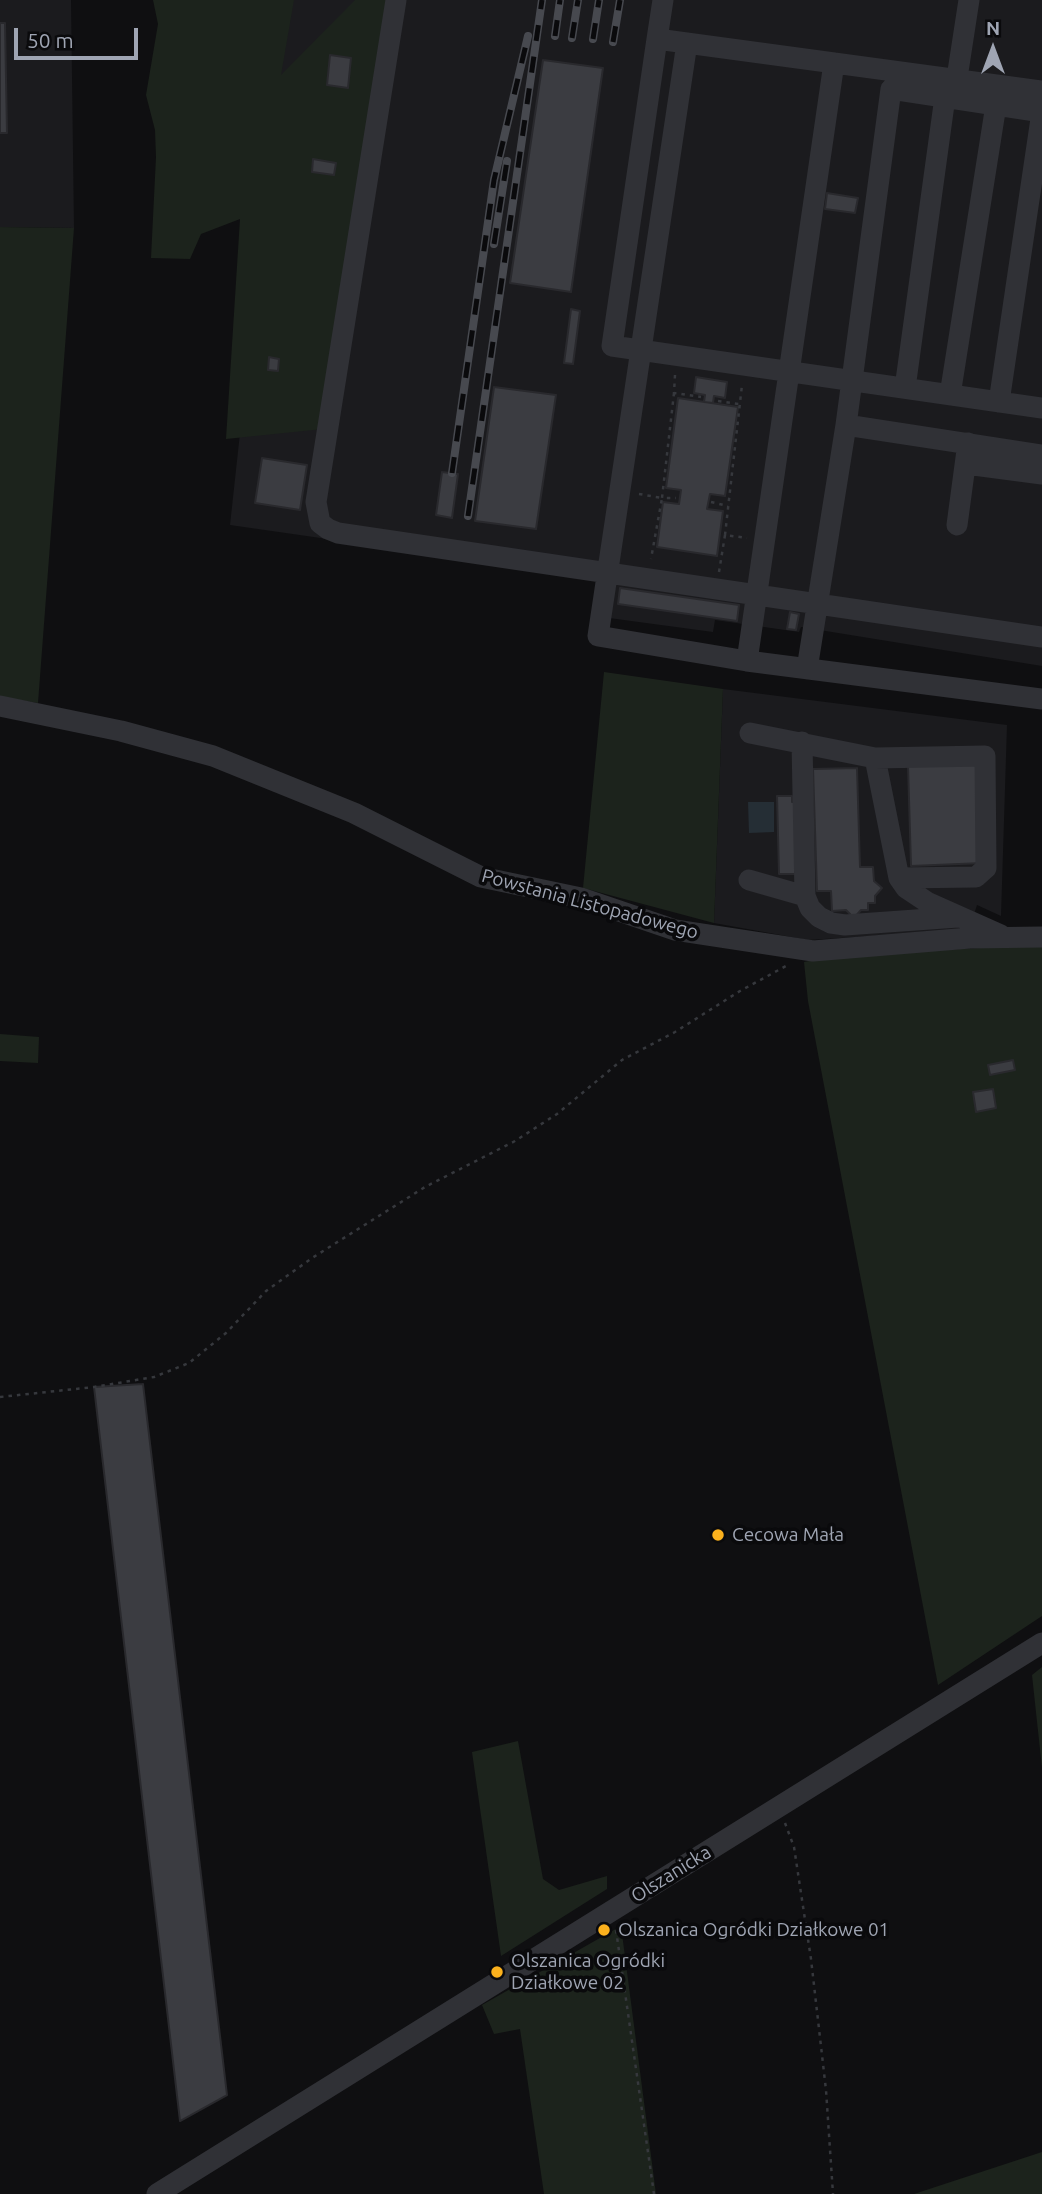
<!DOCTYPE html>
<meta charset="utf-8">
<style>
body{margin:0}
#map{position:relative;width:1042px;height:2194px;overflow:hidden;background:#0f0f11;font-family:Ubuntu,sans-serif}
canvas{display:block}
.north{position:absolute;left:958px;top:14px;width:70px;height:70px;-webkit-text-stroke:5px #0a0a0c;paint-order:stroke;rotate:0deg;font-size:19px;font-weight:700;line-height:28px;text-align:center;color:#9fa5b3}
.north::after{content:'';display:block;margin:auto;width:24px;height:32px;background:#9fa5b3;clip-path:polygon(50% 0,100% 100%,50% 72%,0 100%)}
.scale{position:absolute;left:14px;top:28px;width:124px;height:32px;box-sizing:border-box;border:4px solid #9fa5b3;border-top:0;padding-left:9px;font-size:21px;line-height:24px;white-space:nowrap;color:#9fa5b3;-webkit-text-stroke:5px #0a0a0c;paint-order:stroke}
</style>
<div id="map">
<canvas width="1042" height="2194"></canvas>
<div class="north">N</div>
<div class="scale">50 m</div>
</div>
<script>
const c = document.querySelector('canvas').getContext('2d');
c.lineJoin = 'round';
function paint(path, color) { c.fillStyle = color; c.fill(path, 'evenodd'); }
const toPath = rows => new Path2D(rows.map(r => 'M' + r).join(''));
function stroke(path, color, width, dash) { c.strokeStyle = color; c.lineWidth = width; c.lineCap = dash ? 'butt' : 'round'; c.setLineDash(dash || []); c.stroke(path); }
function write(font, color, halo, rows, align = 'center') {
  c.font = font + ' Ubuntu,sans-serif'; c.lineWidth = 7; c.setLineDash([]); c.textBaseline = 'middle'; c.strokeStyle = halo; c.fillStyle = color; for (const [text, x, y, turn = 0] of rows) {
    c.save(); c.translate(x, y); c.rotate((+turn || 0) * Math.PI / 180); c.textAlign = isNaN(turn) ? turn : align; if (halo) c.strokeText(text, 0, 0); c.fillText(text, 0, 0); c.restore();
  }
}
const built = toPath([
 [0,0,71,0,74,228,0,227],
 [293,0,1042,0,1042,666,801,627,799,632,715,620,713,632,609,618,613,580,230,525,277,93],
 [723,689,1007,725,1001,916,977,905,969,930,808,940,714,923]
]);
const green = toPath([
 [153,0,294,0,281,75,355,0,390,0,323,429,226,439,240,219,201,234,190,259,151,258,156,157,155,130,146,95,158,24],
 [0,227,74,228,38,703,0,697],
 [604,672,723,689,714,923,583,888],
 [1042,945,1042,1616,938,1685,808,1001,804,962,836,955],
 [0,1034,39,1037,38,1063,0,1061],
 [1042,1667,1042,1768,1032,1675],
 [518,1741,543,1879,559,1890,607,1876,607,1889,501,1956,472,1752],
 [621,1926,656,2194,544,2194,520,2029,494,2034,482,2005],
 [1042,2152,1042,2194,914,2194]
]);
const water = toPath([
 [748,802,774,802,774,832,749,833]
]);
const building = toPath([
 [0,23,5,23,7,133,0,133,0,23],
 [330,55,351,58,348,88,327,85,330,55],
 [543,60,603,68,571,292,510,283,543,60],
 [313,159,336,163,334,175,312,172,313,159],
 [827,193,858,198,855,213,825,209,827,193],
 [571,309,580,311,573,364,564,363,571,309],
 [269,357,279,359,278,371,268,370,269,357],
 [696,377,727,382,725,398,714,396,713,403,704,402,705,395,694,393,696,377],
 [494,387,556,395,536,529,475,521,494,387],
 [678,398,738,407,725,496,710,494,707,509,723,511,717,556,657,547,663,502,679,504,681,490,666,488,678,398],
 [262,458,307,465,300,510,255,503,262,458],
 [442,472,458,474,452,518,436,515,442,472],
 [620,588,739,605,737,621,618,604,620,588],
 [790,612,799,614,796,630,787,629,790,612],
 [979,764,983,863,911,866,908,766,979,764],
 [857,768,860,867,873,867,874,881,882,888,875,896,875,903,868,903,868,910,861,910,854,918,846,910,832,911,831,891,817,891,813,769,857,768],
 [777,796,792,796,792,802,796,802,795,874,779,874,777,796],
 [1013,1060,1015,1070,990,1075,988,1065,1013,1060],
 [993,1089,996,1108,976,1112,973,1092,993,1089],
 [143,1384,227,2095,180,2121,94,1387,143,1384]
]);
const path = toPath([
 [675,375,674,393,701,397],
 [674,393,662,498,676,498],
 [718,401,739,404],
 [639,494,662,498,651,559],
 [711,502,728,506],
 [725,535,742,385],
 [719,572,725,535,747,538],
 [0,1397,94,1387,154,1377,189,1363,226,1333,266,1291,312,1258,425,1187,515,1141,557,1114,622,1060,675,1032,740,991,786,966],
 [785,1823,794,1847,811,1959,826,2090,833,2194],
 [616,1930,654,2194]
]);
const minor = toPath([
 [396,0,316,502,320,523,328,529,338,533,1042,637],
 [657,39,663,0],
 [687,43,598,636,747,661,1042,699],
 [957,78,969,0],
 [1042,91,657,39,612,346,1042,408],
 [905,388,945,97],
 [950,395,996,105],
 [999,402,1042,112],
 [846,425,1042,455],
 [966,464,1042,474],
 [957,525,968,443],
 [747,661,834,63],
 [807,669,846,425,891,89,1042,112],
 [0,706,121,731,213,756,354,813,481,877,581,898,675,930,813,951,970,938,1042,937],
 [750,733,875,758,899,878,906,888,927,902,1001,935],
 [802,742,805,896,810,908,819,917,831,923,845,925,958,917],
 [875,758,985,756,986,868,976,877,899,878],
 [749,880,805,896],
 [157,2194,1042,1643]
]);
const rail = toPath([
 [555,36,560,0],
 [572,38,578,0],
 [593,39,599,0],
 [613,42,620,0],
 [494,244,507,161],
 [452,473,494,180,528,36],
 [468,516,542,0]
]);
const markers = [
 [718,1535,7,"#fbb11d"],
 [604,1930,7,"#fbb11d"],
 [497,1972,7,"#fbb11d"]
];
const streetNames = [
 ["Powstania Listopadowego",590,904,15],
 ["Olszanicka",671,1874,-32]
];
const poiNames = [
 ["Cecowa Mała",732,1535],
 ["Olszanica Ogródki Działkowe 01",618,1930],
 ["Olszanica Ogródki",511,1961],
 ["Działkowe 02",511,1983]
];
paint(built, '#1b1b1e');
paint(green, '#1c231c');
paint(water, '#252e35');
paint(building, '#3b3c41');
stroke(building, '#29292d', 2);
stroke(path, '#36383d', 2.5, [3.5, 5]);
stroke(minor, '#303136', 21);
stroke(rail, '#47494f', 8);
stroke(rail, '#0a0a0c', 5, [16]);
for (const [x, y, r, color] of markers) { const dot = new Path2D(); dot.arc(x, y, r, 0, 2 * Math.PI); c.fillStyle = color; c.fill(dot); stroke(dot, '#0a0a0c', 2.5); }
write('19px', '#9fa5b3', '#0a0a0c', streetNames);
write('19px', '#9fa5b3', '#0a0a0c', poiNames, 'left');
</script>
